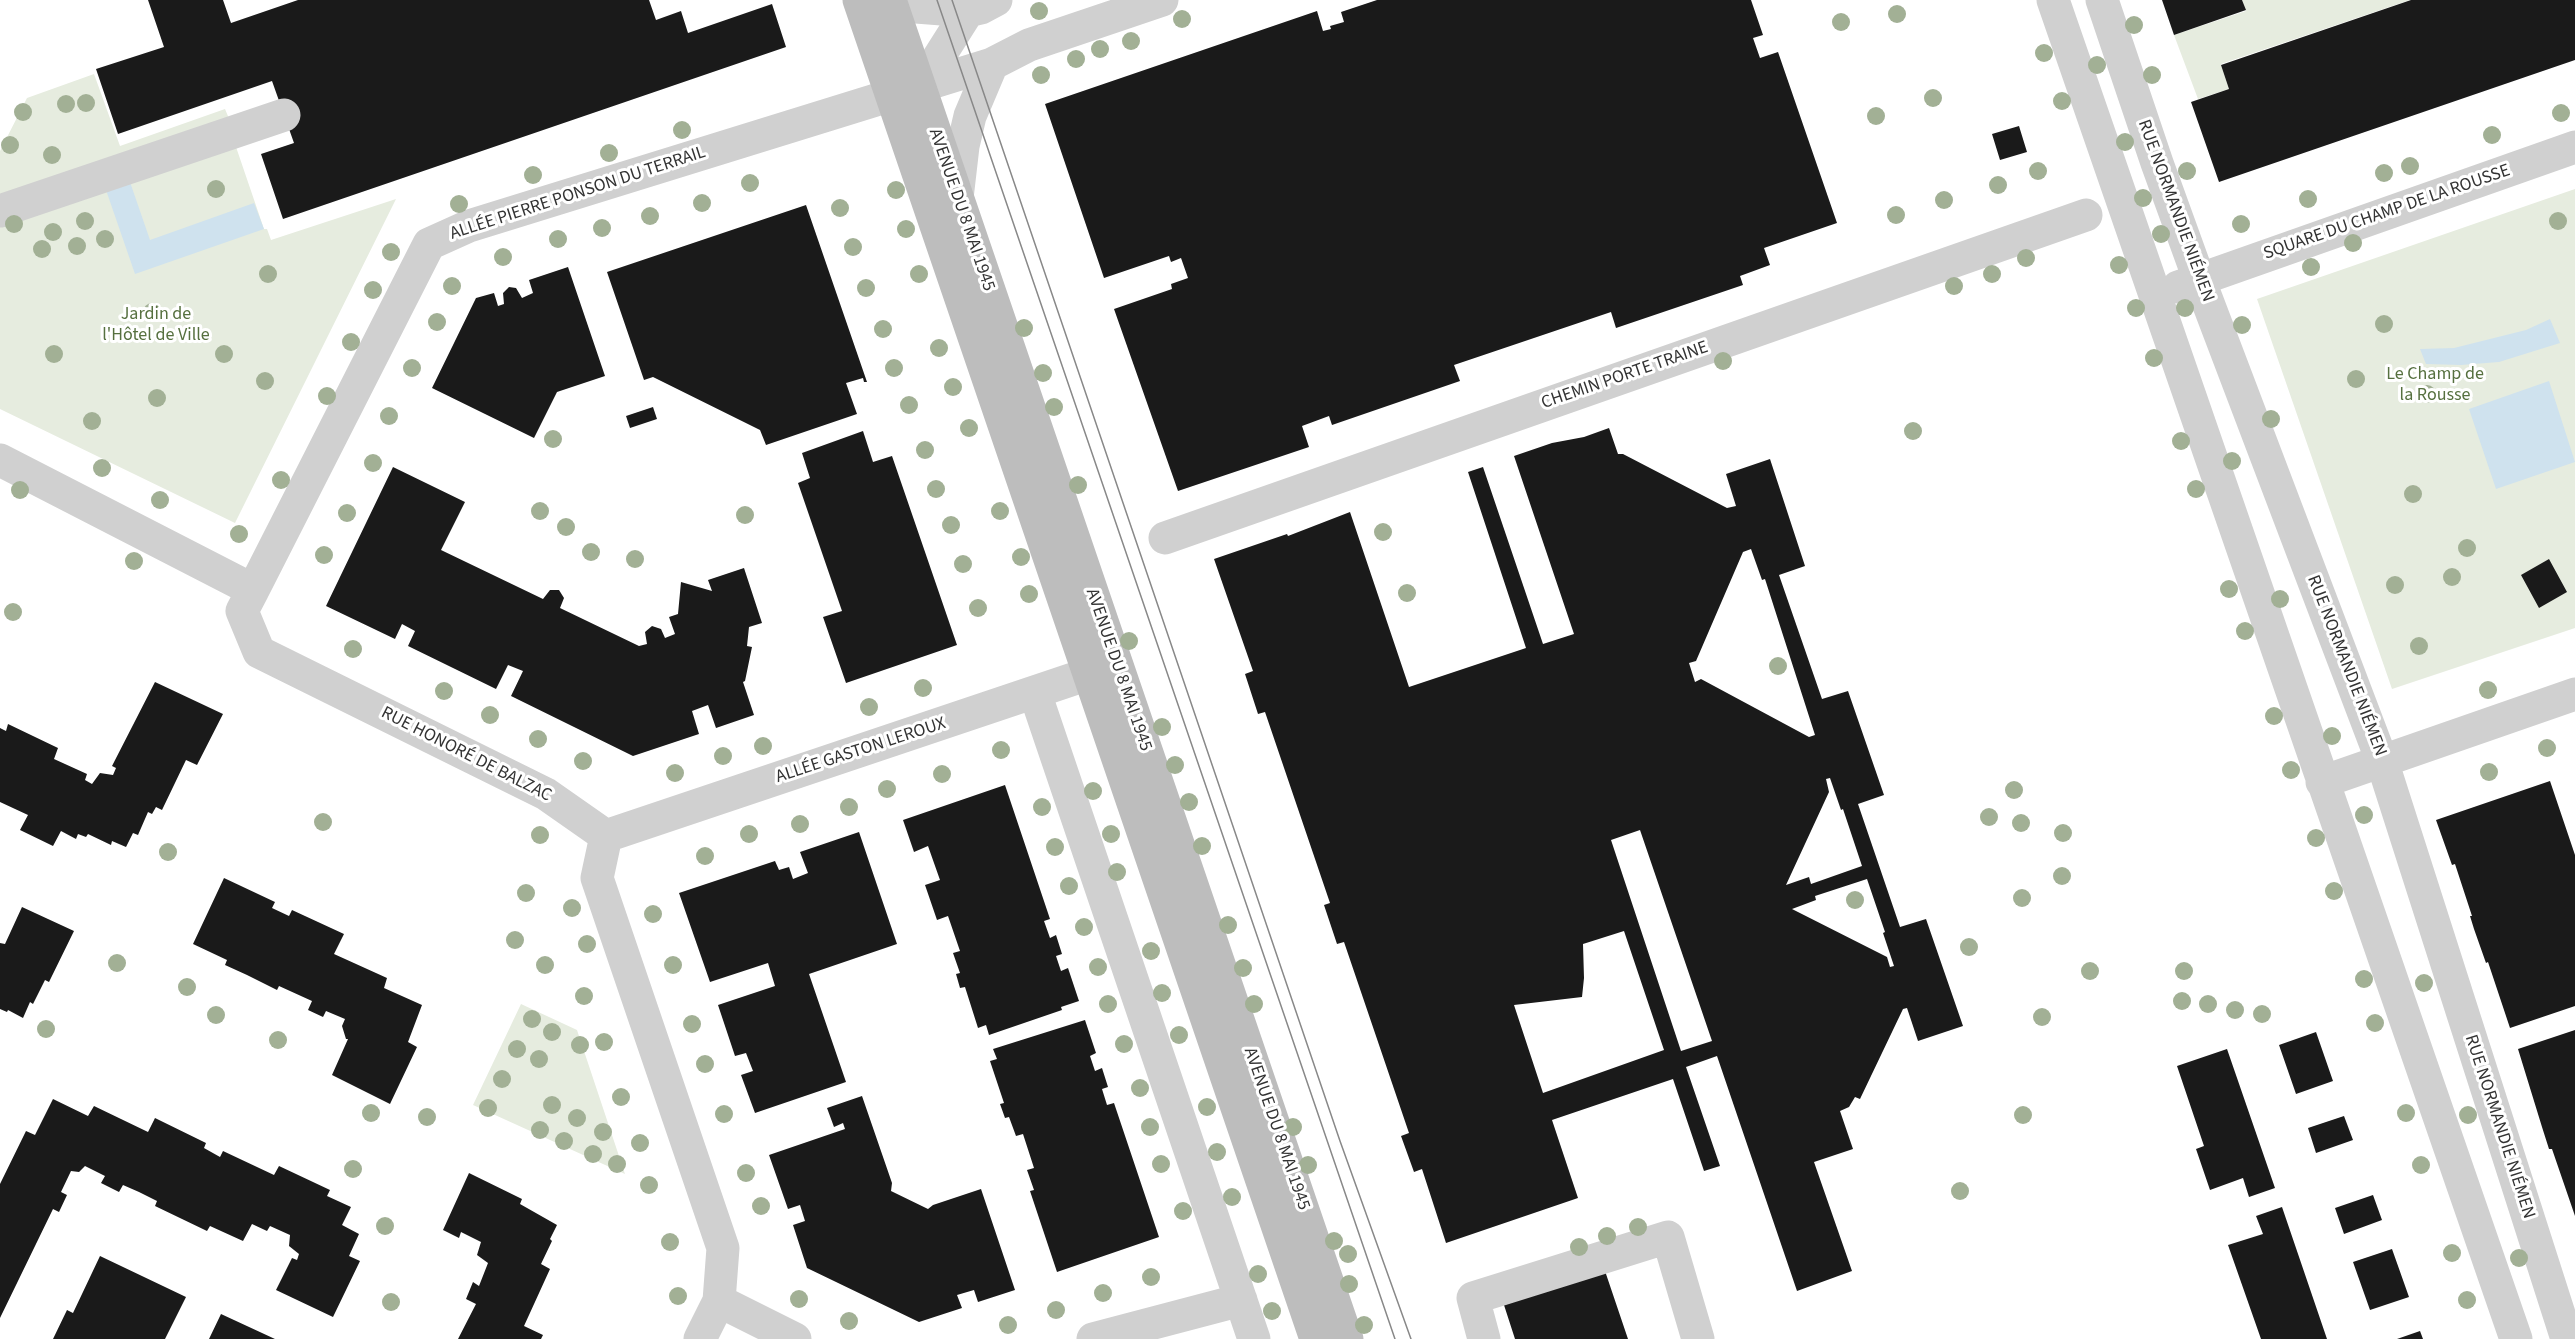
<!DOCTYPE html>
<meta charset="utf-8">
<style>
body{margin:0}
canvas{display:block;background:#fff}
</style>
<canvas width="2575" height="1339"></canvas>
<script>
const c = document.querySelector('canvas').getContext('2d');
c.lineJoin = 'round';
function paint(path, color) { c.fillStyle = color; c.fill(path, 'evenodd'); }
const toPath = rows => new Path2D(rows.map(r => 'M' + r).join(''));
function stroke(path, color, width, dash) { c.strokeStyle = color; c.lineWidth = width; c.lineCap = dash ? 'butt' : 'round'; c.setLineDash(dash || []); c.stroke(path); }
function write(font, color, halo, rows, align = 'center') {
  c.font = font + ' "Source Sans 3",sans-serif'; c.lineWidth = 6; c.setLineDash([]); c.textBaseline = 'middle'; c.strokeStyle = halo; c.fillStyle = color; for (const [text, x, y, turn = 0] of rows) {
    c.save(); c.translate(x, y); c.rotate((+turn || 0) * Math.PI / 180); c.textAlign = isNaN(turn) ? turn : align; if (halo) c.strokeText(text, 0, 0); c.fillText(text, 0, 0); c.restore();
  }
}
const green = toPath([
 [2242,0,2410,0,2221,64,2229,89,2198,99,2174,35,2246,11],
 [94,74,120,146,225,109,230,121,0,199,0,151,27,98],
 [235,144,264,229,267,229,271,240,396,199,235,523,0,409,0,227],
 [2575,189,2575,628,2392,689,2257,299],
 [521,1004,577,1030,625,1174,473,1105]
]);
const water = toPath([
 [130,182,150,240,254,203,264,229,135,274,106,190],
 [2550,319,2560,343,2499,362,2461,365,2426,364,2420,349,2454,348,2526,330],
 [2549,381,2575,462,2496,489,2469,409]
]);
const building = toPath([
 [148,0,223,0,231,23,298,0,649,0,656,20,681,11,688,33,772,4,786,47,283,219,261,154,294,143,272,81,118,134,96,69,164,47],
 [1377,0,1751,0,1763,35,1753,38,1760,58,1778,52,1837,223,1764,248,1770,265,1740,276,1743,285,1616,328,1611,312,1454,365,1460,381,1332,425,1329,416,1302,426,1309,447,1178,491,1114,309,1172,289,1171,284,1188,278,1181,258,1171,262,1169,256,1104,278,1045,104,1317,11,1323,31,1331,29,1330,26,1344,22,1341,12],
 [2162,0,2242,0,2246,10,2174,35],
 [2411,0,2575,0,2575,60,2219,182,2191,102,2229,89,2221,65],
 [2019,126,2027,152,2000,160,1992,134],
 [806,205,867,382,864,382,863,378,846,383,857,414,766,445,760,430,653,377,644,380,607,272],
 [568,267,605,376,557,392,534,438,432,388,476,298,494,293,498,306,504,304,503,293,509,287,516,288,522,298,533,293,529,280],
 [653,407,657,419,630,428,626,416],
 [1609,428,1618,454,1623,454,1727,508,1736,506,1726,474,1770,459,1805,566,1779,575,1822,699,1848,691,1884,795,1858,804,1900,927,1926,919,1963,1026,1918,1041,1907,1008,1903,1009,1860,1099,1855,1097,1849,1107,1840,1111,1853,1149,1814,1162,1852,1271,1797,1291,1717,1056,1686,1067,1720,1166,1704,1171,1673,1079,1552,1120,1578,1198,1446,1243,1422,1169,1414,1172,1401,1136,1409,1133,1344,942,1337,944,1324,905,1330,903,1265,712,1258,714,1245,674,1253,671,1214,559,1287,534,1288,536,1350,512,1409,687,1526,648,1468,472,1483,467,1543,644,1574,634,1514,456,1552,443,1584,437],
 [1751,549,1762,580,1765,579,1815,735,1809,737,1701,679,1695,682,1689,663,1696,661,1743,552],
 [1830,778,1841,810,1843,809,1862,866,1811,884,1809,877,1786,885,1829,792,1826,779],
 [1640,830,1712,1041,1681,1051,1611,840],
 [1867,879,1885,932,1883,933,1894,966,1890,967,1887,957,1792,909,1816,900,1815,896],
 [1624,931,1664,1050,1543,1093,1514,1005,1582,997,1584,978,1583,944],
 [863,431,873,462,892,456,957,645,846,683,823,617,842,611,798,483,810,478,802,453],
 [393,467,465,502,441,550,543,599,550,590,559,590,564,598,560,608,639,646,647,644,645,632,652,626,661,629,665,638,675,634,669,617,678,614,681,582,712,591,708,580,744,568,762,623,749,627,747,646,752,647,745,681,743,682,754,715,716,728,708,705,692,711,699,734,633,756,511,696,523,671,508,665,496,689,408,646,415,631,402,624,395,639,326,606],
 [2549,559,2567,592,2539,608,2521,575],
 [155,682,223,714,197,765,186,760,162,810,156,807,152,814,148,812,138,835,133,833,126,847,112,841,111,845,88,834,86,837,78,834,76,839,61,831,53,846,20,830,28,815,0,802,0,728,6,731,8,724,58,748,54,759,87,774,85,780,92,784,100,773,113,775,116,768,112,766],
 [2550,781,2575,855,2575,1006,2510,1028,2488,962,2486,963,2474,929,2470,916,2472,916,2455,864,2452,865,2436,820],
 [1005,785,1050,919,1044,921,1050,938,1056,935,1062,954,1056,956,1061,971,1068,968,1079,1001,1061,1007,1062,1010,989,1035,986,1025,978,1028,965,987,960,988,956,974,960,973,953,953,960,951,948,916,937,920,925,885,940,880,928,846,914,852,903,820],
 [859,832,897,944,809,974,846,1082,755,1113,741,1075,753,1071,746,1053,735,1056,718,1005,775,986,768,963,710,982,679,893,775,861,779,870,789,867,793,879,808,873,800,852],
 [224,878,275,902,272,908,289,916,292,910,344,934,334,954,387,978,384,988,422,1005,408,1042,417,1047,390,1104,332,1075,348,1039,346,1039,342,1026,345,1019,326,1011,323,1017,308,1010,312,1001,279,986,277,990,247,975,225,965,227,960,193,944],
 [22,907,74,931,49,982,45,980,33,1004,30,1002,23,1018,8,1010,7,1012,0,1009,0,943,5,944],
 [1085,1020,1096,1053,1090,1056,1095,1071,1102,1068,1108,1087,1102,1089,1107,1105,1114,1103,1159,1237,1057,1272,1030,1191,1034,1190,1027,1170,1034,1168,1023,1134,1016,1136,1009,1117,1005,1118,1000,1104,1004,1103,990,1061,997,1059,993,1049],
 [2575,1030,2575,1216,2552,1149,2549,1149,2542,1127,2518,1049],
 [2316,1032,2333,1081,2296,1094,2279,1045],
 [2227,1049,2275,1188,2249,1197,2243,1178,2210,1190,2196,1149,2204,1146,2177,1066],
 [862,1096,892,1183,891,1191,928,1209,933,1205,981,1189,1015,1290,978,1302,974,1290,957,1295,962,1308,919,1322,807,1268,793,1225,805,1221,800,1205,788,1209,769,1155,845,1129,843,1123,834,1127,827,1108],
 [53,1099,88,1116,94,1106,148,1132,155,1118,206,1143,204,1148,220,1157,223,1151,274,1175,279,1166,330,1190,327,1196,351,1207,342,1225,359,1234,349,1256,360,1261,333,1317,276,1290,292,1258,297,1260,299,1254,289,1246,290,1235,270,1226,267,1231,252,1224,243,1241,210,1226,207,1231,155,1206,157,1201,139,1192,123,1185,119,1192,101,1183,105,1176,85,1166,79,1172,71,1171,61,1192,67,1195,59,1212,53,1209,0,1318,0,1184,26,1131,35,1135],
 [2344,1116,2353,1140,2316,1153,2308,1128],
 [469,1173,522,1199,520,1204,557,1225,550,1239,552,1241,541,1264,550,1269,524,1326,543,1335,541,1339,458,1339,476,1304,466,1299,473,1282,479,1286,488,1263,477,1255,481,1242,461,1232,459,1238,443,1230],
 [2373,1195,2382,1220,2344,1234,2335,1208],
 [2282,1207,2327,1339,2261,1339,2228,1245,2263,1234,2256,1216],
 [2392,1249,2409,1297,2370,1310,2353,1262],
 [100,1256,186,1297,165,1339,53,1339,67,1310,73,1313],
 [1605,1271,1628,1339,1515,1339,1504,1305],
 [221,1314,275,1339,209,1339],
 [2420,1331,2423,1339,2397,1339]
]);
const pedestrian = toPath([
 [0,211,284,115],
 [1165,538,2086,215]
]);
const minor = toPath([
 [899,0,916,7,968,11,981,8,996,0],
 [2053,0,2516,1339],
 [2102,0,2157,163,2199,279,2382,761,2567,1339],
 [920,87,968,11],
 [957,198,963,146,970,116,992,64,1029,45,1162,0],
 [2178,287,2575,147],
 [0,460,253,590,242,611,259,652,546,794,606,836,597,878,723,1248,719,1301,700,1339],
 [253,590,429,244,469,226,992,64],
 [1035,693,1254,1339],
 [2322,782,2575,694],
 [606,836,1115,665],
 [719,1301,795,1339],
 [1093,1339,1241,1300],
 [1484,1339,1473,1298,1668,1237,1698,1339]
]);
const secondary = toPath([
 [859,0,1316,1339],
 [890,0,1347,1339]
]);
const tram = toPath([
 [937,0,1395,1339],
 [952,0,1340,1141,1411,1339]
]);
const trees = [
 [1039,11],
 [1897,14],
 [1182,19],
 [1841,22],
 [2134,25],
 [1131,41],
 [1100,49],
 [2044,53],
 [1076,59],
 [2097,65],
 [1041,75],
 [2152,75],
 [1933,98],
 [2062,101],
 [86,103],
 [66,104],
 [23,112],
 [2561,113],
 [1876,116],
 [682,130],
 [2492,135],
 [2125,142],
 [10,145],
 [609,153],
 [52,155],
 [2410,166],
 [2038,171],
 [2187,171],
 [2384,173],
 [533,175],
 [750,183],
 [1998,185],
 [216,189],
 [896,190],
 [2143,198],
 [2308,199],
 [1944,200],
 [702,203],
 [459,204],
 [840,208],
 [1896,215],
 [650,216],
 [85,221],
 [2558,221],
 [14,224],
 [2241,224],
 [602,228],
 [906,229],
 [53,232],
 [2161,234],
 [105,239],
 [558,239],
 [2353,243],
 [77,246],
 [853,247],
 [42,249],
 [391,252],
 [503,257],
 [2026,258],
 [2119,265],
 [2311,267],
 [268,274],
 [919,274],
 [1992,274],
 [452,286],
 [1954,286],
 [866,288],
 [373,290],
 [2136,308],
 [2185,308],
 [152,312],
 [437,322],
 [2384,324],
 [2242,325],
 [1024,328],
 [883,329],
 [351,342],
 [939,348],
 [54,354],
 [224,354],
 [2154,358],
 [1723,361],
 [412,368],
 [894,368],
 [1043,373],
 [2356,379],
 [265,381],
 [953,387],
 [2427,394],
 [327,396],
 [157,398],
 [909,405],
 [1054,407],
 [389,416],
 [2271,419],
 [92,421],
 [969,428],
 [1913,431],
 [553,439],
 [2181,441],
 [925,450],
 [2232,461],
 [373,463],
 [102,468],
 [281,480],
 [1078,485],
 [936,489],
 [2196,489],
 [20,490],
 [2413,494],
 [160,500],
 [540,511],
 [1000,511],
 [347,513],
 [745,515],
 [951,525],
 [566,527],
 [1383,532],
 [239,534],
 [2467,548],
 [591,552],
 [324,555],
 [1021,557],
 [635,559],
 [134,561],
 [963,564],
 [2452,577],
 [2395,585],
 [2229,589],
 [1407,593],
 [1029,594],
 [2280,599],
 [978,608],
 [13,612],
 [2245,631],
 [1129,641],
 [2419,646],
 [353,649],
 [1778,666],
 [923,688],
 [2488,690],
 [444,691],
 [869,707],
 [490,715],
 [2274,716],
 [1162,727],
 [2332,736],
 [538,739],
 [763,746],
 [2547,748],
 [1001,750],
 [723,756],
 [583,761],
 [1175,765],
 [2291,770],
 [2489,772],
 [675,773],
 [942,774],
 [887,789],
 [2014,790],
 [1093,791],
 [1189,802],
 [849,807],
 [1042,807],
 [2364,815],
 [1989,817],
 [323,822],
 [2021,823],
 [800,824],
 [2063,833],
 [749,834],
 [1111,834],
 [540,835],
 [2316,838],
 [1202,846],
 [1055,847],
 [168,852],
 [705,856],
 [1117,872],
 [2062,876],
 [1069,886],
 [2334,891],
 [526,893],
 [2022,898],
 [1855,900],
 [572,908],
 [653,914],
 [1228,925],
 [1084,927],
 [515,940],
 [587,944],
 [1969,947],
 [1151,951],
 [117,963],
 [545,965],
 [673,965],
 [1098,967],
 [1243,968],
 [2090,971],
 [2184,971],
 [2364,979],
 [2424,983],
 [187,987],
 [1162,993],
 [584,996],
 [2182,1001],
 [1108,1004],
 [1254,1004],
 [2208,1004],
 [2235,1010],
 [2262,1014],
 [216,1015],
 [2042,1017],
 [532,1019],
 [2375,1023],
 [692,1024],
 [46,1029],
 [552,1032],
 [1179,1035],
 [278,1040],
 [604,1042],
 [1124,1044],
 [580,1045],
 [517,1049],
 [539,1059],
 [705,1064],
 [502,1079],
 [1140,1088],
 [621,1097],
 [552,1105],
 [1207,1107],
 [488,1108],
 [371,1113],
 [2406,1113],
 [724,1114],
 [2023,1115],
 [2468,1115],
 [427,1117],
 [577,1118],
 [1150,1127],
 [1293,1127],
 [540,1130],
 [603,1132],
 [564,1141],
 [640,1143],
 [1217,1152],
 [593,1154],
 [617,1164],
 [1161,1164],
 [1308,1165],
 [2421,1165],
 [353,1169],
 [746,1173],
 [649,1185],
 [1960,1191],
 [1232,1197],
 [761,1206],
 [1183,1211],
 [385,1226],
 [1638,1227],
 [1607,1236],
 [1334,1241],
 [670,1242],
 [1579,1247],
 [2452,1253],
 [1348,1254],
 [2519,1258],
 [1258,1274],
 [1151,1277],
 [1349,1284],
 [1103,1293],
 [678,1296],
 [799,1299],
 [2467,1300],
 [391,1302],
 [1056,1310],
 [1272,1311],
 [849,1321],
 [1008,1325],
 [1364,1325]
];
const streetNames = [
 ["ALLÉE PIERRE PONSON DU TERRAIL",578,194,-18],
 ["AVENUE DU 8 MAI 1945",961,210,71],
 ["RUE NORMANDIE NIÉMEN",2175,211,70],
 ["SQUARE DU CHAMP DE LA ROUSSE",2387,213,-19],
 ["CHEMIN PORTE TRAINE",1625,376,-19],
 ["RUE NORMANDIE NIÉMEN",2346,666,69],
 ["AVENUE DU 8 MAI 1945",1118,670,71],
 ["ALLÉE GASTON LEROUX",861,751,-18],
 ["RUE HONORÉ DE BALZAC",466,755,27],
 ["RUE NORMANDIE NIÉMEN",2499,1127,72],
 ["AVENUE DU 8 MAI 1945",1276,1129,71]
];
const parkNames = [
 ["Jardin de",156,315],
 ["l'Hôtel de Ville",156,336],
 ["Le Champ de",2435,375],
 ["la Rousse",2435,396]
];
paint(green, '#e6ecdf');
paint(water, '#cfe2ee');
paint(building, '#1a1a1a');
stroke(pedestrian, '#d0d0d0', 33);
stroke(minor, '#d0d0d0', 33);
stroke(secondary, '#bdbdbd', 33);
stroke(tram, '#888', 1.5);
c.fillStyle = '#a2b095';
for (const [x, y] of trees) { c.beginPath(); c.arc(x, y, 9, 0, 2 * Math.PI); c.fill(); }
write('18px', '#333', '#fff', streetNames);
write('18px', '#56703f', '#fff', parkNames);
</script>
